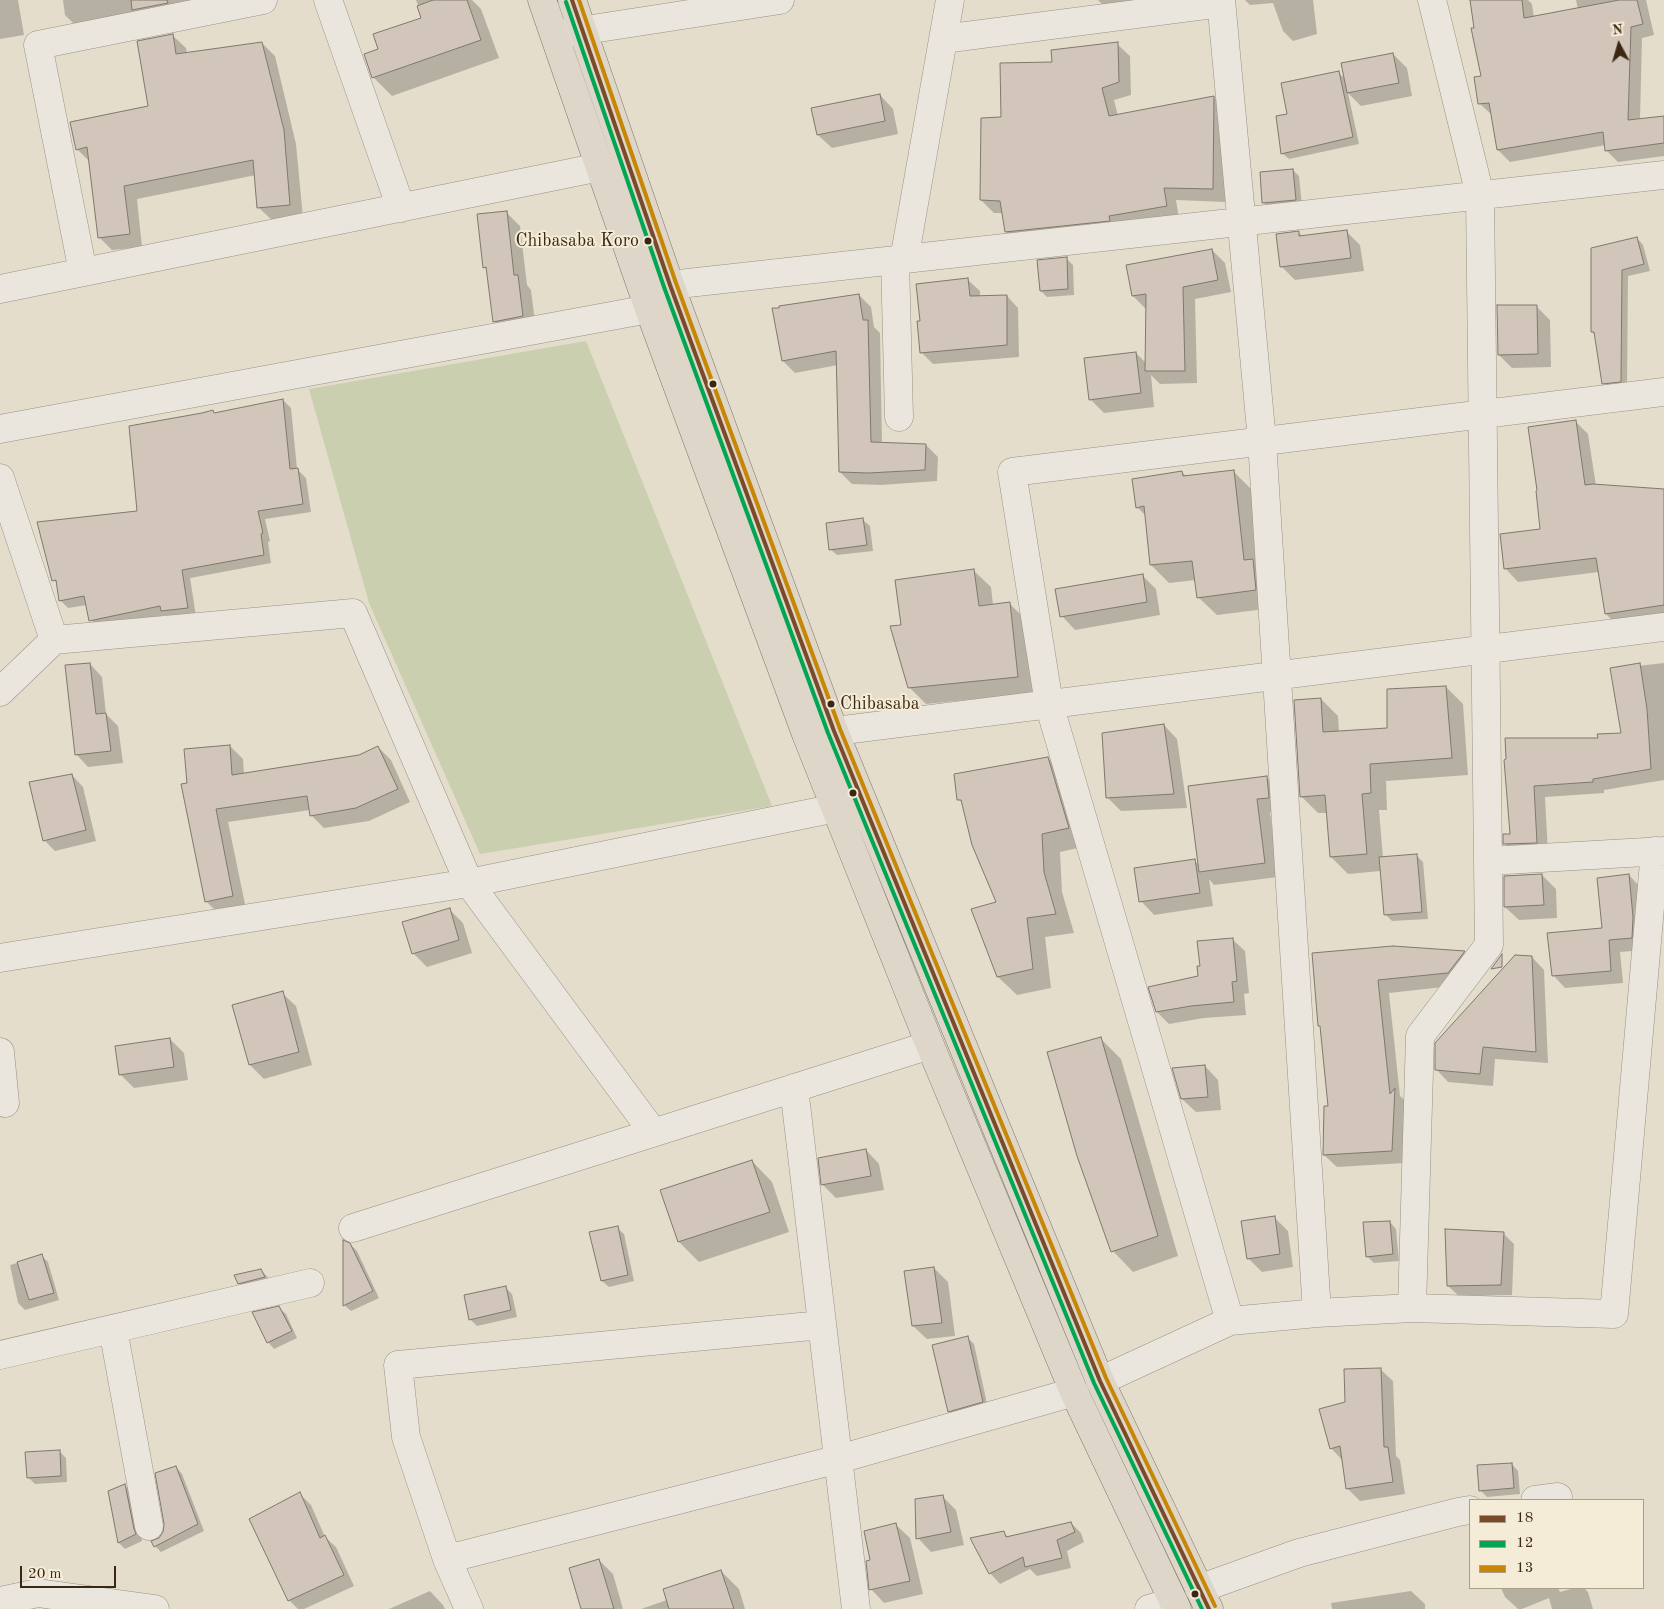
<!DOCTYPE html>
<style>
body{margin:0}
#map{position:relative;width:1664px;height:1609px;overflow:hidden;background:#e4ddcc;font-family:"Old Standard TT",serif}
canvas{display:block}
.legend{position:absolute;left:1469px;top:1499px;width:175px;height:90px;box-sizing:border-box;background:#f5ecd7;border:1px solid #aa9d89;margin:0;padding:6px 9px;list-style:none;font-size:15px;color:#392713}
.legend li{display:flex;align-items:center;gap:10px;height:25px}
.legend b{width:25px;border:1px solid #aa9d89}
.north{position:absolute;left:1594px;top:20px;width:50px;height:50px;-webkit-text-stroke:4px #f5ecd7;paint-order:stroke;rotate:354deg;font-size:14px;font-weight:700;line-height:20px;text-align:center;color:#392713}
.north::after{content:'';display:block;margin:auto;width:18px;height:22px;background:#392713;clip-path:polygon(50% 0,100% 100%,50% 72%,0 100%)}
.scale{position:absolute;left:20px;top:1566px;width:96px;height:22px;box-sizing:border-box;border:2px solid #392713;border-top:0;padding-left:6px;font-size:15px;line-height:18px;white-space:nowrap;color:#392713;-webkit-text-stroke:4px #f5ecd7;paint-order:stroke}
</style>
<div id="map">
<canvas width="1664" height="1609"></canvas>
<ul class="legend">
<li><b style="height:6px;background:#7a4b2a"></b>18</li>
<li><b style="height:6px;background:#00a651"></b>12</li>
<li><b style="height:6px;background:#c88605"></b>13</li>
</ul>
<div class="north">N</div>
<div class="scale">20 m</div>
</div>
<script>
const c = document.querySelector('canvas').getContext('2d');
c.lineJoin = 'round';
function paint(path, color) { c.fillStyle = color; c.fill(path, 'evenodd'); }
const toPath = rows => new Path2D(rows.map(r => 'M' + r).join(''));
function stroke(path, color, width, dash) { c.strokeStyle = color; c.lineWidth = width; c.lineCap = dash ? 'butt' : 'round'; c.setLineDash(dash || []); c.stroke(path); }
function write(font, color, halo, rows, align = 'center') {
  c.font = font + ' "Old Standard TT",serif'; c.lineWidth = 4; c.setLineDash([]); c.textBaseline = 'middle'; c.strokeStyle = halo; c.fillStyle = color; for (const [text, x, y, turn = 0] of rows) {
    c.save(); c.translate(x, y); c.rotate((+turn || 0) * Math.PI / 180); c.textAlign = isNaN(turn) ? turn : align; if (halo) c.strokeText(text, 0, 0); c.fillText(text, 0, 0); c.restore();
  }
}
const green = toPath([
 [586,341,772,806,480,854,369,603,309,389]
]);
const shadow = toPath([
 [0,0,18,0,24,35,0,39],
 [63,0,264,0,84,34,65,15],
 [416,0,472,0,481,9,499,58,392,96,373,77,380,50,423,18],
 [1098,0,1168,0,1106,8],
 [1245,0,1313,0,1317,34,1293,41,1283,31,1273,3,1250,5],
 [1471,0,1528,0,1532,4,1534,18,1578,9,1576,0,1646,0,1654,35,1642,38,1640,120,1664,118,1664,156,1618,162,1606,150,1606,145,1510,162,1498,150,1492,115,1479,103,1482,77],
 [172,35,186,48,187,54,262,43,275,56,296,144,303,218,272,220,258,207,256,175,137,199,142,247,112,250,99,237,90,162,77,149,149,107],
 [1117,44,1130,56,1131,95,1114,100,1118,116,1214,97,1226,110,1225,202,1176,200,1179,218,1019,244,1006,232,1003,213,994,213,981,200,1002,119,1054,64],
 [1393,54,1407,68,1412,96,1361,106,1348,93,1359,144,1289,159,1282,153,1289,115,1339,73,1345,79],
 [880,95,893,109,898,134,832,148,818,135],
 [1293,170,1299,176,1302,206,1270,209,1264,203],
 [507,213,520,226,527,285,531,290,536,330,508,335,494,321,487,270,484,267],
 [1346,231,1360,245,1364,271,1295,280,1281,266,1298,232,1302,236],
 [1637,238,1643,245,1650,271,1628,276,1627,388,1610,390,1604,383,1596,336,1592,332],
 [1212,250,1225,263,1231,292,1195,299,1197,383,1160,384,1151,375,1154,407,1104,413,1090,399,1136,353,1147,364,1146,309,1133,296],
 [1066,258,1073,265,1074,295,1047,297,1041,291],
 [968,280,980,291,980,297,1007,296,1018,308,1019,357,933,364,921,352,921,322],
 [859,295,871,307,874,327,880,333,882,444,926,445,938,457,937,481,881,485,852,484,840,472,838,365,795,373,783,361],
 [1536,306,1550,320,1551,367,1512,368,1499,355],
 [283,400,291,408,297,469,306,478,311,512,265,519,270,541,268,542,271,563,190,578,196,616,170,619,166,615,99,628,91,620,87,605,68,608,60,600,58,584,54,580,139,512,215,414],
 [1575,421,1588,434,1596,486,1664,490,1664,620,1619,627,1606,614,1599,572,1518,582,1505,568,1542,530],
 [1182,472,1187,477,1234,472,1252,490,1273,608,1217,615,1198,597,1196,580,1169,583,1151,565,1146,516,1137,507],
 [863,520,870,526,873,551,837,555,830,549],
 [974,571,991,587,993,605,1010,604,1026,620,1034,693,926,704,909,687,902,626],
 [1142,575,1156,589,1160,615,1075,630,1062,616],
 [1664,663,1664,780,1604,790,1604,793,1545,797,1548,854,1516,855,1505,844,1512,835,1505,761,1622,734,1611,669],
 [90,664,102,677,106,714,118,726,123,763,88,767,76,754],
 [1446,687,1463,704,1468,775,1386,781,1387,810,1379,810,1383,858,1416,855,1423,862,1428,919,1392,921,1385,914,1381,871,1348,874,1331,857,1328,813,1318,813,1301,796,1321,699,1338,716,1339,732,1388,729],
 [1164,725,1177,739,1187,808,1121,811,1107,797],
 [230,746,243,759,244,775,359,756,378,747,391,760,410,802,369,821,324,828,311,815,310,810,228,822,246,909,219,914,206,901,188,784],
 [1048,758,1067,777,1087,846,1060,852,1062,892,1074,933,1045,937,1051,988,1017,995,998,977,998,903,964,805,959,799],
 [72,775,83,787,96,841,55,851,44,840],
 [1267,778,1281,791,1282,811,1270,812,1278,877,1214,885,1209,879,1213,906,1154,915,1141,901,1194,860,1200,866],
 [1542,875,1556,889,1557,918,1519,920,1505,907],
 [1629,875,1641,888,1644,950,1620,952,1623,983,1565,988,1553,975,1603,929],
 [449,909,463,923,472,953,427,967,413,953],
 [1232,939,1245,951,1249,993,1244,994,1246,1015,1204,1018,1169,1024,1157,1012,1200,977,1201,967],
 [1393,947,1464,952,1476,965,1461,985,1389,993,1400,1096,1407,1102,1404,1163,1337,1167,1324,1155,1329,1107,1321,1027,1319,1025],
 [1532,957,1544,970,1548,1063,1495,1059,1493,1086,1448,1082,1436,1069],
 [282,993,296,1006,312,1065,264,1079,250,1065,234,1006],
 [1100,1038,1121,1059,1178,1256,1133,1272,1113,1251],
 [170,1039,184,1053,188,1080,134,1088,120,1074],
 [1205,1066,1218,1080,1221,1110,1196,1112,1182,1099],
 [866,1150,879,1164,884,1190,836,1198,822,1184],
 [752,1161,772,1182,789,1232,699,1262,679,1242],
 [1274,1217,1288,1231,1293,1267,1262,1272,1248,1258],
 [1390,1222,1396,1229,1399,1261,1374,1263,1367,1256],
 [617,1228,624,1234,634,1281,609,1287,602,1281],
 [1503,1233,1514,1244,1512,1295,1459,1296,1448,1286],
 [350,1244,357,1251,379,1298,351,1311,344,1305],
 [42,1256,48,1262,59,1300,25,1310,18,1303,10,1265],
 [934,1268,948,1282,955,1336,927,1339,913,1326],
 [261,1270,274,1284,253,1297,239,1283],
 [505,1287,512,1294,517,1317,477,1326,470,1319],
 [279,1308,286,1314,297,1338,274,1349,268,1342],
 [968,1338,974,1344,988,1408,956,1417,950,1411],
 [1380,1369,1393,1381,1396,1456,1400,1460,1405,1494,1360,1501,1347,1488,1343,1461,1331,1448,1346,1403],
 [59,1451,66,1458,67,1482,35,1484,28,1477],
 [1512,1464,1518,1471,1520,1494,1487,1497,1480,1490],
 [176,1467,182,1474,204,1531,161,1552,155,1546,165,1532],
 [125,1486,132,1492,142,1541,125,1549,119,1543,109,1492],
 [300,1494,311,1505,325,1537,336,1547,354,1586,304,1609,298,1609,289,1600],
 [943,1497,956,1510,964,1545,931,1552,918,1538],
 [1071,1523,1081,1533,1084,1542,1067,1551,1071,1568,1037,1576,1030,1569,1000,1584,990,1573,1003,1532,1009,1538],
 [896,1525,910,1538,923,1594,884,1603,871,1589,872,1561],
 [599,1560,613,1574,623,1609,584,1609],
 [721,1571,739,1589,745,1609,641,1609,667,1600],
 [1501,1588,1558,1588,1560,1592,1574,1588,1584,1588,1588,1592,1593,1609,1552,1609,1549,1598,1522,1609,1518,1609,1505,1597],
 [430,1591,443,1605,445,1609,389,1609],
 [1411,1591,1425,1604,1425,1609,1332,1609,1331,1603]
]);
const building = toPath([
 [131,0,167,0,168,3,132,10,131,0],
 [433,0,467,0,481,40,372,78,364,54,378,49,373,34,421,18,417,6,433,0],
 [1470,0,1522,0,1524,18,1619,0,1637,0,1643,24,1631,27,1628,120,1664,116,1664,143,1605,151,1603,132,1497,150,1489,103,1478,104,1474,77,1481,76,1471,28,1474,28,1470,0],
 [173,34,176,54,262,42,284,130,290,205,257,208,253,160,124,186,130,234,98,238,87,147,76,150,70,122,148,106,137,41,173,34],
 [1118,42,1119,82,1102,88,1109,116,1214,96,1213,189,1164,188,1167,206,1109,216,1110,221,1005,232,1000,201,980,200,981,118,1001,117,1000,63,1052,62,1051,50,1118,42],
 [1393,53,1399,83,1347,93,1341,63,1393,53],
 [1339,71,1353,137,1281,154,1276,116,1287,114,1281,83,1339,71],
 [880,94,885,121,817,135,811,108,880,94],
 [1293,169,1296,200,1262,203,1260,172,1293,169],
 [507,211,514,275,518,275,523,316,493,322,486,267,483,268,477,214,507,211],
 [1347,230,1351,258,1280,267,1276,234,1299,231,1299,236,1347,230],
 [1637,237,1644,264,1622,270,1621,382,1602,384,1594,332,1591,332,1591,248,1637,237],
 [1212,249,1218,280,1183,287,1185,371,1145,371,1146,294,1132,296,1126,265,1212,249],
 [1067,257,1068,289,1040,291,1037,260,1067,257],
 [968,278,970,296,1007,295,1007,345,920,353,917,321,920,321,916,284,968,278],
 [859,294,863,320,868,320,871,442,926,444,925,470,868,473,839,472,836,351,782,361,772,308,779,308,779,306,859,294],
 [1497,305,1537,305,1538,354,1498,355,1497,305],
 [1136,352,1141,393,1089,400,1084,358,1136,352],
 [283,399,290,469,298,468,303,504,258,511,263,533,261,534,264,555,182,570,188,608,161,611,160,606,89,621,84,596,59,601,56,580,52,581,37,522,137,511,129,426,202,413,213,410,214,413,283,399],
 [1576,420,1585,485,1593,484,1664,489,1664,605,1605,614,1596,558,1504,569,1500,534,1540,529,1536,491,1537,490,1528,427,1576,420],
 [1234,470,1244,560,1253,559,1256,590,1197,598,1192,561,1150,565,1144,506,1136,508,1132,479,1182,471,1183,476,1234,470],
 [863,518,867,545,829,550,826,523,863,518],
 [974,569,979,606,1010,602,1018,677,908,688,890,626,901,625,895,580,974,569],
 [1143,574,1147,602,1060,617,1055,589,1143,574],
 [90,663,96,714,106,713,111,751,75,755,65,665,90,663],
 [1640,663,1647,709,1651,769,1593,779,1593,782,1534,786,1537,843,1503,844,1503,834,1510,834,1504,760,1506,759,1505,738,1598,738,1597,734,1621,733,1610,668,1640,663],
 [1446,686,1452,758,1370,764,1371,793,1362,794,1367,854,1330,857,1325,795,1300,797,1294,700,1321,698,1323,732,1387,728,1387,689,1446,686],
 [1164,724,1174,794,1106,798,1102,733,1164,724],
 [230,745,232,775,359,755,378,746,398,789,356,808,310,816,307,796,216,809,233,896,205,902,181,784,187,783,184,749,230,745],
 [1048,757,1069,828,1042,834,1044,872,1056,914,1027,918,1033,969,997,977,971,909,996,902,972,845,961,800,957,800,954,774,1048,757],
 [72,774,86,830,43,841,29,782,72,774],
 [1267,776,1269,798,1257,799,1265,863,1199,872,1188,786,1267,776],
 [1417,854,1422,912,1384,915,1379,857,1417,854],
 [1195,859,1200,893,1139,902,1134,868,1195,859],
 [1542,874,1544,905,1504,907,1504,876,1542,874],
 [1629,874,1633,917,1632,938,1609,940,1611,971,1552,976,1547,933,1602,928,1597,878,1629,874],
 [450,908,459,940,412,954,402,922,450,908],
 [1233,938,1237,981,1232,982,1234,1002,1191,1006,1156,1012,1148,987,1198,976,1197,966,1200,966,1197,941,1233,938],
 [1393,946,1465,951,1448,973,1378,980,1390,1094,1395,1088,1392,1151,1323,1155,1324,1106,1328,1106,1320,1026,1318,1026,1312,953,1393,946],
 [1502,954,1502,967,1491,969,1502,954],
 [1515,955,1532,956,1536,1052,1483,1047,1480,1074,1435,1070,1435,1043,1515,955],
 [283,991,299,1052,249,1065,232,1005,283,991],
 [1101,1037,1158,1236,1111,1252,1077,1156,1047,1052,1101,1037],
 [170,1038,174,1067,119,1075,115,1046,170,1038],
 [1205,1065,1208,1097,1181,1099,1172,1068,1205,1065],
 [866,1149,871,1176,821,1185,818,1158,866,1149],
 [752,1160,770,1212,678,1242,660,1190,752,1160],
 [1275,1216,1280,1254,1247,1259,1241,1221,1275,1216],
 [1390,1221,1393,1254,1366,1257,1363,1222,1390,1221],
 [618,1226,628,1275,601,1281,589,1232,618,1226],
 [1445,1229,1504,1232,1501,1285,1447,1286,1445,1229],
 [343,1240,350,1243,373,1291,343,1306,343,1240],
 [42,1254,54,1293,29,1300,17,1262,42,1254],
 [934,1267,942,1323,912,1326,904,1271,934,1267],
 [261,1269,265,1277,238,1284,234,1275,261,1269],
 [506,1286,511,1310,469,1320,464,1295,506,1286],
 [279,1306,292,1331,267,1343,252,1312,279,1306],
 [968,1336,983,1402,948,1412,932,1345,968,1336],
 [1381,1368,1384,1447,1388,1447,1393,1482,1346,1489,1340,1446,1330,1449,1319,1409,1345,1402,1344,1369,1381,1368],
 [60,1450,61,1476,27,1478,25,1452,60,1450],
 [1512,1463,1514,1488,1479,1491,1477,1465,1512,1463],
 [176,1466,198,1524,154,1547,151,1541,159,1538,163,1532,164,1524,155,1473,176,1466],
 [125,1484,134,1529,136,1534,118,1543,108,1491,125,1484],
 [300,1492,320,1538,325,1535,344,1575,288,1601,249,1519,300,1492],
 [943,1495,951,1532,916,1539,915,1499,943,1495],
 [1071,1522,1075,1532,1057,1540,1062,1558,1025,1567,1023,1557,989,1574,970,1538,1004,1531,1006,1537,1071,1522],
 [896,1523,910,1581,869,1590,866,1561,870,1560,864,1531,896,1523],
 [599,1559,614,1609,581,1609,569,1568,599,1559],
 [721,1570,734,1609,669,1609,663,1589,721,1570]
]);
const minor = toPath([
 [328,0,401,208],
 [1221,0,1262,441,1317,1313],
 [560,34,780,0],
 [943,39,1221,3],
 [895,260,899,417],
 [904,260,950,0],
 [83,272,38,45,263,0],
 [0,289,600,167],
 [0,429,649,309,670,285,1664,175],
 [0,478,54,640],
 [0,692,54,640,353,613,469,883,653,1132],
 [812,734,1664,627],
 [1488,861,1664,851],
 [0,958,469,883,836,808],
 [0,1052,5,1103],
 [794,1088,856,1609],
 [353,1228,930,1045],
 [1412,1308,1420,1036,1489,945,1480,195,1432,0],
 [1230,1321,1049,704,1012,472,1664,392],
 [113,1329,149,1526],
 [0,1355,310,1283],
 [1100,1381,1230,1321,1317,1313,1412,1308,1614,1314,1655,851],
 [1535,1500,1558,1497],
 [447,1559,839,1459,1074,1392],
 [1199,1589,1299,1553,1458,1512,1470,1510],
 [0,1601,38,1593,155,1609],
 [469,1609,447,1559,406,1437,398,1365,822,1325],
 [1149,1609,1173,1602]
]);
const major = toPath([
 [542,0,649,309,806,734,930,1045,1074,1392,1177,1609],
 [572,0,670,285,834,731,1100,1381,1209,1609]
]);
const bus1 = toPath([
 [572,0,670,285,834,731,1100,1381,1209,1609]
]);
const bus2 = toPath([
 [566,2,664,287,828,733,1094,1383,1202,1609]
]);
const bus3 = toPath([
 [579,0,676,283,840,729,1106,1378,1215,1606]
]);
const markers = [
 [648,241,4.5,"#392713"],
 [713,384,4.5,"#392713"],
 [831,704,4.5,"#392713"],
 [853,793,4.5,"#392713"],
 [1195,1594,4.5,"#392713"]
];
const busNames = [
 ["Chibasaba Koro",639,241],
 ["Chibasaba",840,704,"left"]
];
paint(green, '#cacfaf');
paint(shadow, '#0003');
paint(building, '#d2c5b9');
stroke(building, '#7f786d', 1);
stroke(minor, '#989185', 29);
stroke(major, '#7f786d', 29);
stroke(minor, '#eae6de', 28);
stroke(major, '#ddd6c9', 28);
stroke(bus1, '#7a4b2a', 4);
stroke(bus2, '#00a651', 4);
stroke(bus3, '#c88605', 4);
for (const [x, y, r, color] of markers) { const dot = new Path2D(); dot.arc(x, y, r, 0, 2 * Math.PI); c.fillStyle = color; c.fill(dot); stroke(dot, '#f5ecd7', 2); }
write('18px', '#392713', '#f5ecd7', busNames, 'right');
</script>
